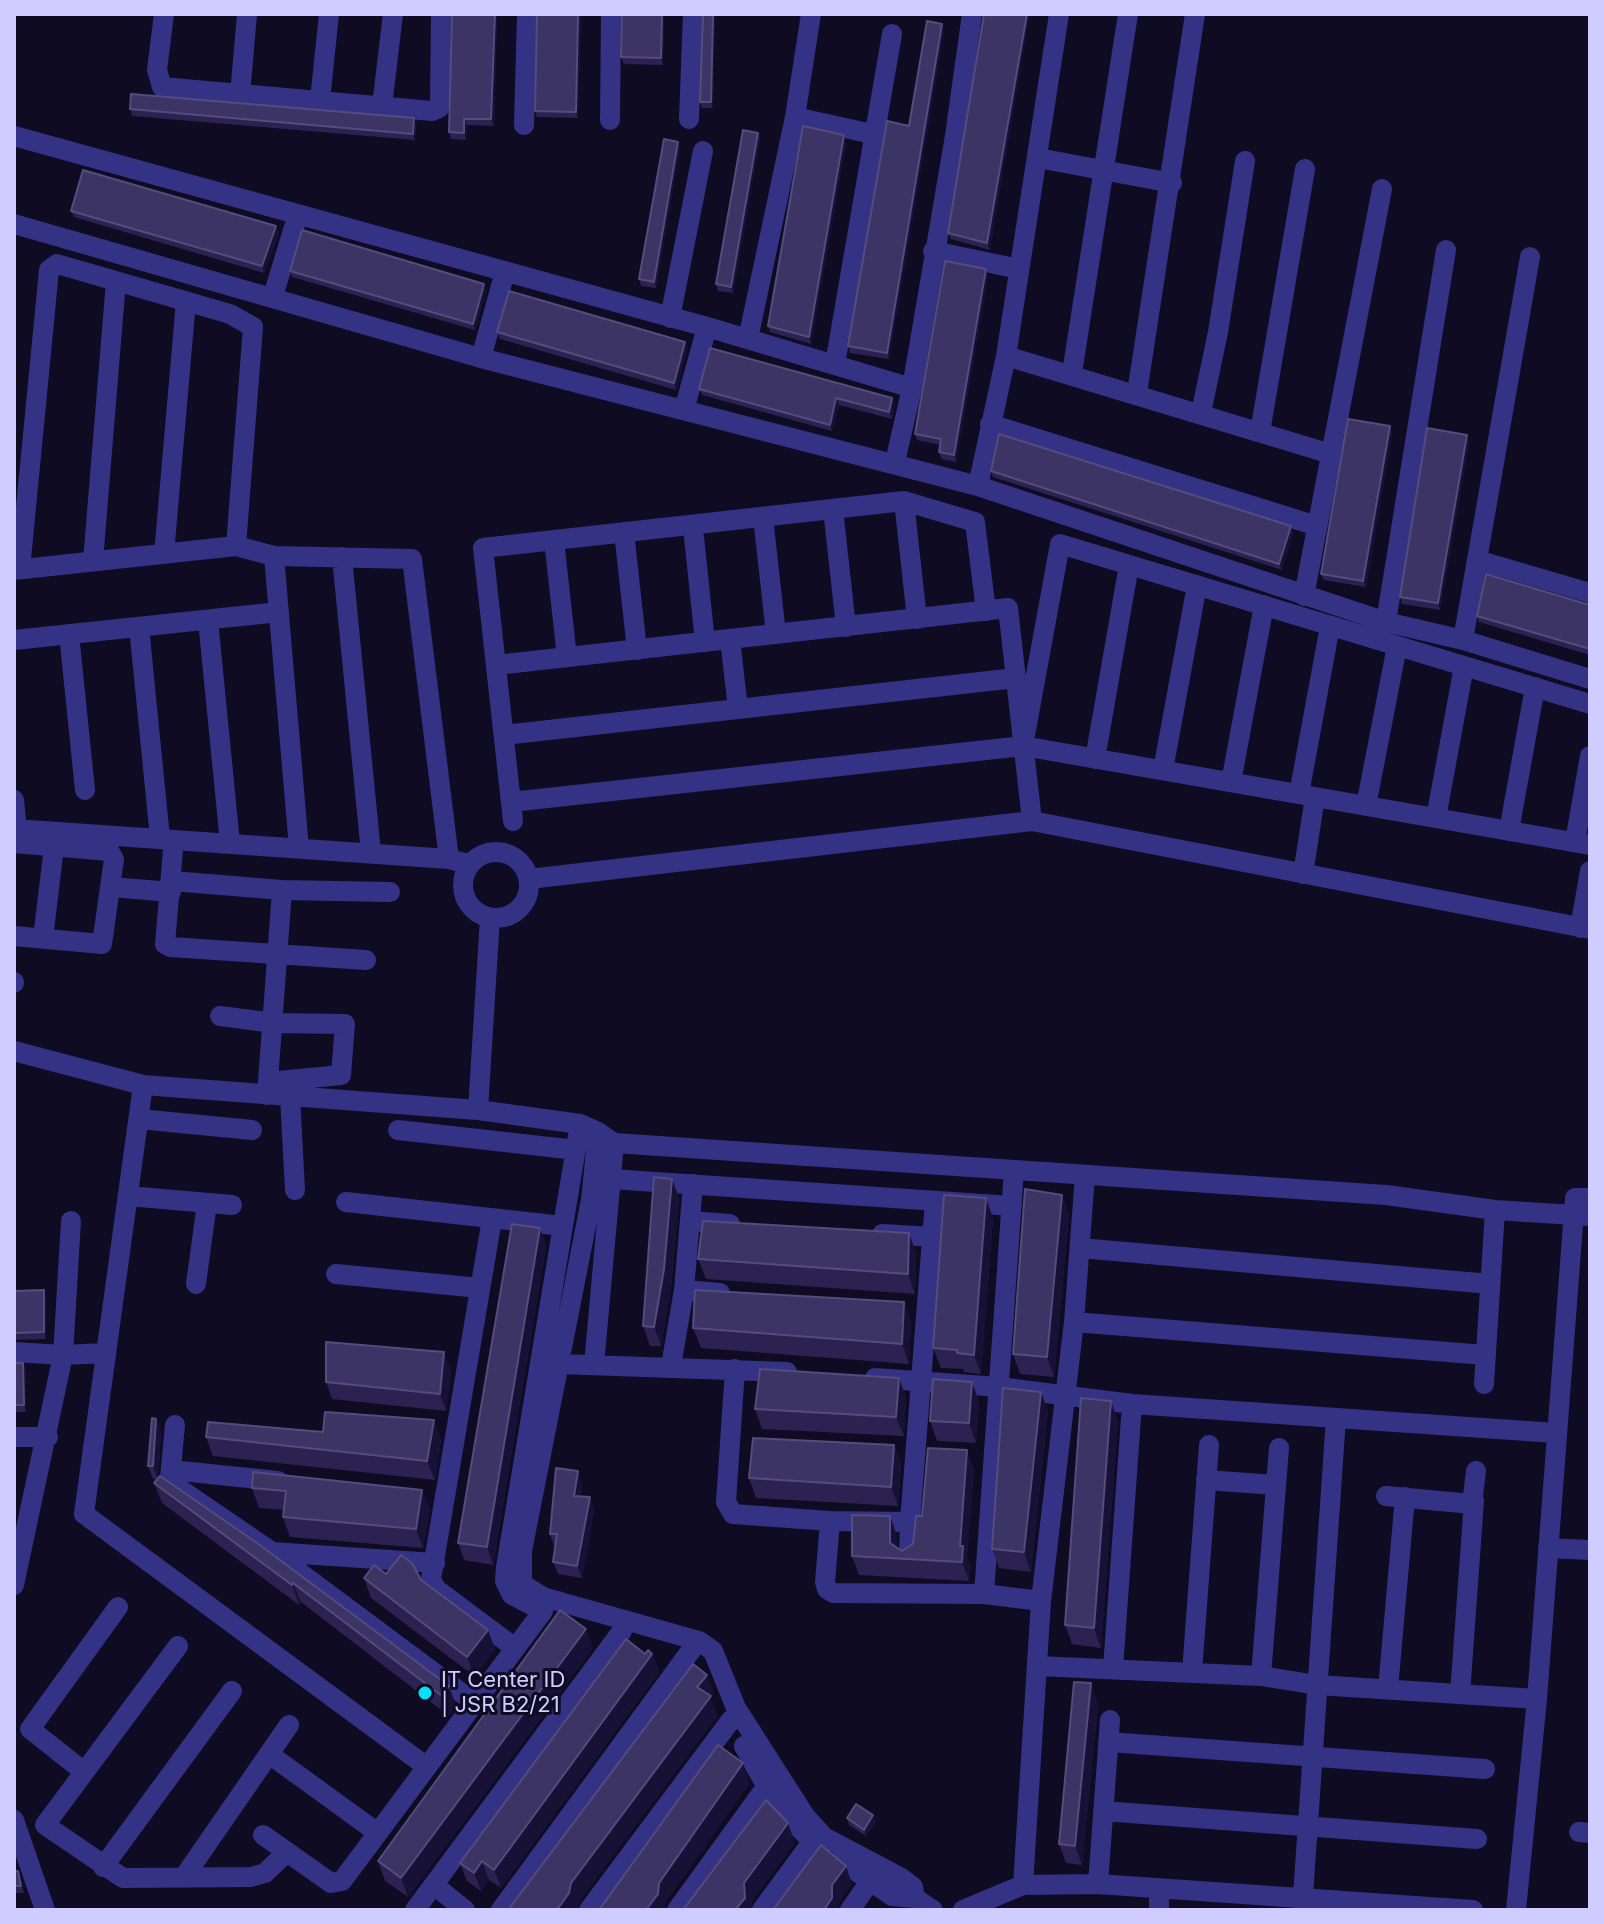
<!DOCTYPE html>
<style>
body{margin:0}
#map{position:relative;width:1604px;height:1924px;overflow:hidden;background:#0f0b22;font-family:Inter,sans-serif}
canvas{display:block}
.frame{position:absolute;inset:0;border:16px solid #d1ccff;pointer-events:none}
</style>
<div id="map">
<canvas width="1604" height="1924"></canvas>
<div class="frame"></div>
</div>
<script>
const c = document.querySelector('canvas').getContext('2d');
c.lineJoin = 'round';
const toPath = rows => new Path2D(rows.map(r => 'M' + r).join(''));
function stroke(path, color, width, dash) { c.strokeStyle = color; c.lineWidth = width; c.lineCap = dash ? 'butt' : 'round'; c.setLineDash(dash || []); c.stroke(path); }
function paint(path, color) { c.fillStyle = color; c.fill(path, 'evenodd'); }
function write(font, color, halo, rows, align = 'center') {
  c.font = font + ' Inter,sans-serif'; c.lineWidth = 6; c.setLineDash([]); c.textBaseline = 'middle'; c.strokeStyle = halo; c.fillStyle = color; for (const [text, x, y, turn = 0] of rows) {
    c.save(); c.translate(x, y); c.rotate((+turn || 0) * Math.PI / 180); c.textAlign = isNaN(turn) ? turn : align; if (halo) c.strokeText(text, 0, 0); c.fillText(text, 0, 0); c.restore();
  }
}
const minor = toPath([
 [164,14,157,70,162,87,432,111,439,108,440,99,441,14],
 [240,95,247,14],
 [320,100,329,14],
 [382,106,393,14],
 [795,117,877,135],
 [689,119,693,14],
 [610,120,611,14],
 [524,125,527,14],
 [14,136,707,327,912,388],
 [1038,158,1172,183],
 [14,224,481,358,978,486,1006,356,1059,14],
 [933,251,1019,269],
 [273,296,298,214],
 [670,318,703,151],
 [748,339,795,117,811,14],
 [1006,356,1331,454],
 [481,358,505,272],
 [835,364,892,34],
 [1072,373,1128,14],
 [1137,393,1195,14],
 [684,410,707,327],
 [1201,413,1218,332,1245,161],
 [990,424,1317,526],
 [1260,432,1305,169],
 [895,462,912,388,955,136,972,14],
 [978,486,1386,622,1463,640,1590,679],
 [904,501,917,619],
 [833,509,846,627],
 [763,517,776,634],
 [624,532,637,650],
 [694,537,705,642],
 [554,540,567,657],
 [164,554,186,301],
 [274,556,299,848],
 [342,557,371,853],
 [1477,560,1590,593],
 [93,561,116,281],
 [20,569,49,270,57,264,230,314,253,327,236,546],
 [14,570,236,546,274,556,412,559,449,859,468,864],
 [1304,596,1382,189],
 [208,620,230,843],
 [1386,622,1446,250],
 [139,627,160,838],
 [69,634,85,790],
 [730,639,738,709],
 [14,640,279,612],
 [1463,640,1530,257],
 [496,665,1008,608,1032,821],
 [504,735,1016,678],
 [1023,746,1060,544,1590,704],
 [1095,759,1129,565],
 [1163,770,1197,585],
 [1231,782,1264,605],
 [1299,794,1330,626],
 [14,800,17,829],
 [511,802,1023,746,1590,845],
 [1366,806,1397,646],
 [1436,818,1464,666],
 [513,821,483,548,904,501,975,522,986,611],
 [14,829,449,859],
 [1509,831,1535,687],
 [1575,842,1590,756],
 [14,843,109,851,114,859,102,944,14,936],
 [173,850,165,944,170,947,366,960],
 '463 885a33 33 0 1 1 66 0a33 33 0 1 1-66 0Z',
 [1303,874,1315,797],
 [529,879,1032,821,1590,929],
 [172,881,282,890,390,892],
 [111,887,171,892],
 [1580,928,1590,871],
 [43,938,54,847],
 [14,983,14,982],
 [220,1016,274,1023,345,1024,341,1075,268,1082],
 [14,1051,143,1085,478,1110,580,1124,598,1132,591,1200,522,1551,522,1584,543,1597,699,1641,713,1651,736,1708,805,1816,824,1837,900,1877,913,1887,915,1898,933,1910],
 [143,1085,84,1514,427,1767],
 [267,1095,282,890],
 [290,1096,295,1190],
 [478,1110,490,918],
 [139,1119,252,1130],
 [398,1130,576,1150],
 [598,1132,614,1143,1386,1195,1495,1210,1484,1384],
 [611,1179,1012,1206],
 [128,1196,232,1205],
 [346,1202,563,1226],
 [1495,1210,1590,1216],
 [492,1219,431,1579,436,1589,515,1648],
 [71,1221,63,1355,106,1353],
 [690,1221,730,1224],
 [882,1234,933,1237],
 [1080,1248,1490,1284],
 [336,1274,480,1288],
 [196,1284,207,1203],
 [684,1290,720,1293],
 [1074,1322,1485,1355],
 [14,1352,63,1355,14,1585],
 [559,1364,787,1372],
 [594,1365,614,1143],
 [671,1366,684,1290,693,1184],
 [735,1369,726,1502,733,1514,830,1521,910,1522,935,1201],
 [875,1378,999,1387,1132,1404,1556,1433],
 [175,1425,170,1478,174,1485,272,1552,475,1703],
 [14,1437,48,1437],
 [171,1470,278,1481],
 [1206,1480,1276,1485],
 [1386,1496,1472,1504,1476,1471],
 [830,1521,825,1582,827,1589,833,1593,984,1594,1041,1601],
 [1548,1548,1590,1550],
 [272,1552,435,1563],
 [909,1557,910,1522],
 [984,1594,1014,1170],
 [537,1608,512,1595,505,1581,506,1567,580,1124],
 [178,1646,45,1825,123,1878,251,1877,265,1873,287,1852],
 [1037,1666,1261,1676,1317,1685,1537,1699],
 [1113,1668,1132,1404],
 [1192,1672,1209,1445],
 [1261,1676,1279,1448],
 [1388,1689,1405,1497],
 [1460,1694,1474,1501],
 [1108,1742,1485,1769],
 [744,1746,777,1805,808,1837],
 [269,1754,378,1833],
 [83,1771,30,1729,118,1607],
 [1103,1811,1477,1839],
 [14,1820,45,1910],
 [1579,1832,1590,1833],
 [263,1835,331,1883,342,1881,543,1611],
 [840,1860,892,1896,915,1898],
 [103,1867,232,1691],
 [184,1877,289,1725],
 [1098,1884,1110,1720],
 [434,1885,465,1910],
 [1023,1885,1041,1601,1074,1322,1085,1175],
 [415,1910,622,1631],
 [501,1910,692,1649],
 [589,1910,731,1720],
 [677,1910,766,1787],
 [762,1910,812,1842],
 [850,1910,871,1880],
 [963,1910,1023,1885,1098,1884,1473,1910],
 [1159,1910,1159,1890],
 [1302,1910,1336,1418],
 [1516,1910,1537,1699,1575,1198,1590,1198]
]);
const wall = toPath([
 [452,14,497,14,494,126,467,125,466,140,451,139,449,132],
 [537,14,581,14,578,118,537,117,535,111],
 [664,14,663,65,624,64,621,57],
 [703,14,715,14,713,108,702,108,700,102],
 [984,14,990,250,951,239,948,233],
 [944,30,889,359,850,353,848,346,909,126],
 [130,109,414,118,416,125,415,140,132,116],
 [758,133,760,139,733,293,718,291,716,284],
 [846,142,811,344,770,332,768,326],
 [680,148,656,288,641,286,639,279],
 [71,211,276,226,279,233,264,273,74,217],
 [986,269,988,276,956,462,941,459,939,452,940,445,917,440,915,434],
 [290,271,486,291,475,330,292,277],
 [497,332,687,349,676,390,500,339],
 [710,348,895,404,892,419,839,405,832,431,702,395,699,389],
 [1390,426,1392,433,1366,587,1324,580,1321,574],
 [1467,435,1469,442,1440,610,1402,604,1400,597],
 [991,471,1293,532,1282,570,993,477],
 [1590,605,1590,655,1479,622,1477,616],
 [672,1179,679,1198,671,1288,661,1346,650,1346,643,1326],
 [1062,1195,1069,1215,1054,1377,1020,1374,1013,1354],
 [993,1218,981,1374,964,1372,963,1369,941,1368,933,1348],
 [540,1228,546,1246,493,1565,464,1560,458,1543],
 [916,1253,915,1294,706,1279,698,1259],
 [44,1290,46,1297,46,1339,14,1340,14,1291],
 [904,1302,911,1322,909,1364,701,1348,693,1328],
 [14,1363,23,1363,26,1369,26,1412,14,1412],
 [451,1370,446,1411,332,1399,326,1382],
 [899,1378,906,1397,904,1436,762,1429,755,1409],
 [1041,1392,1048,1411,1031,1572,999,1568,992,1549],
 [979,1402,976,1443,937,1441,930,1421],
 [434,1420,441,1440,435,1480,213,1456,206,1437,323,1432],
 [1118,1421,1101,1648,1072,1644,1065,1625],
 [161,1432,158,1479,456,1705,449,1716,301,1602,299,1605,162,1503,154,1483,157,1480,153,1479,148,1466],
 [894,1445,901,1465,898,1506,756,1498,749,1478],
 [974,1469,967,1557,970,1566,969,1581,859,1575,852,1556,897,1535,897,1547,902,1551,913,1544,922,1516],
 [253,1472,430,1509,423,1548,290,1537,283,1517,284,1510,259,1508,252,1488],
 [582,1483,580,1497,590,1497,594,1510,582,1578,558,1574,553,1562,556,1546,554,1546,550,1534],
 [386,1574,421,1580,488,1630,495,1649,474,1676,371,1598,364,1578],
 [593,1648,408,1897,385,1881,378,1861],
 [645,1654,652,1654,659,1672,501,1888,489,1880,481,1891,467,1881,460,1863],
 [1098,1703,1082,1865,1066,1863,1059,1844],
 [847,1818,876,1822,866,1836,849,1825],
 [14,1871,18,1871,24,1893,14,1893]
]);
const shadedWall = toPath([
 [495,14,497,14,494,126,491,119],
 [578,14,581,14,578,118,576,112],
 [662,14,664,14,663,65,661,58],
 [713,14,715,14,713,108,711,102],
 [1027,14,1030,14,990,250,987,243],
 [942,24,944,30,889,359,887,353],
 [414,118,416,125,415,140,413,134],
 [464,119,467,125,466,140,464,133],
 [758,133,760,139,733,293,731,287],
 [844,135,846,142,811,344,809,337],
 [678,142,680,148,656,288,654,282],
 [276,226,279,233,264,273,262,266],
 [986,269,988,276,956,462,954,455],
 [484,284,486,291,475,330,473,324],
 [685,342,687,349,676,390,674,383],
 [836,398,839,405,832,431,830,425],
 [892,398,895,404,892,419,889,412],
 [1390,426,1392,433,1366,587,1363,581],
 [1467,435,1469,442,1440,610,1438,603],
 [1291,526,1293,532,1282,570,1279,564],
 [672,1179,679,1198,671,1288,661,1346,654,1327],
 [1062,1195,1069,1215,1054,1377,1047,1357],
 [986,1198,993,1218,981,1374,974,1355],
 [540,1228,546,1246,493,1565,487,1547],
 [909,1233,916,1253,915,1294,908,1274],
 [44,1290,46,1297,46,1339,44,1332],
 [904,1302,911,1322,909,1364,902,1344],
 [444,1352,451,1370,446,1411,440,1394],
 [23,1363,26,1369,26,1412,24,1405],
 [899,1378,906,1397,904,1436,896,1417],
 [972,1382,979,1402,976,1443,969,1423],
 [1041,1392,1048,1411,1031,1572,1024,1552],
 [1111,1401,1118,1421,1101,1648,1094,1628],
 [156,1419,161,1432,158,1480,153,1466],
 [434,1420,441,1440,435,1480,427,1461],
 [894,1445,901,1465,898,1506,891,1487],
 [967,1450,974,1469,967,1557,970,1566,969,1581,962,1562,960,1546],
 [578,1471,582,1483,578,1508,574,1496],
 [422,1490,430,1509,423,1548,416,1529],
 [590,1497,594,1510,582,1578,577,1566],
 [890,1516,897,1535,897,1559,890,1543],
 [293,1583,301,1602,299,1605,292,1585],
 [586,1629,593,1648,408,1897,401,1878],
 [488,1630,495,1649,474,1676,467,1657],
 [652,1654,659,1672,501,1888,494,1870],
 [707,1675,714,1694,711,1698,718,1716,579,1902,577,1910,557,1910,571,1883,697,1687],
 [1091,1683,1098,1703,1082,1865,1075,1846],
 [449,1686,456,1705,449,1716,442,1696],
 [743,1763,750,1783,666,1902,665,1910,646,1910,659,1883],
 [873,1815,876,1822,866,1836,864,1830],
 [788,1823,795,1843,752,1902,752,1910,735,1910,744,1883],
 [482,1861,489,1880,481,1891,474,1873],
 [846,1866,852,1884,839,1903,839,1910,824,1910,832,1885]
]);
const building = toPath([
 [452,14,495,14,491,119,464,119,464,133,449,132,452,14],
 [537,14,578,14,576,112,535,111,537,14],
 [622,14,662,14,661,58,621,57,622,14],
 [703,14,713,14,711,102,700,102,703,14],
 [984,14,1027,14,987,243,948,233,984,14],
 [927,21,942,24,887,353,848,346,887,121,909,126,927,21],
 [131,94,414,118,413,134,130,109,131,94],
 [803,126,844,135,809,337,768,326,803,126],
 [743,130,758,133,731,287,716,284,743,130],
 [664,139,678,142,654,282,639,279,664,139],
 [83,170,276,226,262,266,71,211,83,170],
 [302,230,484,284,473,324,290,271,302,230],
 [945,261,986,269,954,455,939,452,941,439,915,434,945,261],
 [509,291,685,342,674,383,497,332,509,291],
 [710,348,892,398,889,412,836,398,830,425,699,389,710,348],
 [1348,419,1390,426,1363,581,1321,574,1348,419],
 [1427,428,1467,435,1438,603,1400,597,1427,428],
 [999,434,1291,526,1279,564,991,471,999,434],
 [1486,574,1590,605,1590,649,1477,616,1486,574],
 [654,1177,672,1179,664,1269,654,1327,643,1326,654,1177],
 [1025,1189,1062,1195,1047,1357,1013,1354,1025,1189],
 [944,1195,986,1198,974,1355,957,1353,957,1350,933,1348,944,1195],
 [703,1221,909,1233,908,1274,698,1259,703,1221],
 [512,1224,540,1228,487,1547,458,1543,512,1224],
 [44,1290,44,1332,14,1333,14,1291,44,1290],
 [695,1290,904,1302,902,1344,693,1328,695,1290],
 [326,1342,444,1352,440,1394,326,1382,326,1342],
 [14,1363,23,1363,24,1405,14,1405,14,1363],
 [760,1369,899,1378,896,1417,755,1409,760,1369],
 [933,1379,972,1382,969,1423,930,1421,933,1379],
 [1003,1388,1041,1392,1024,1552,992,1549,1003,1388],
 [1081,1398,1111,1401,1094,1628,1065,1625,1081,1398],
 [325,1412,434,1420,427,1461,206,1437,208,1422,323,1432,325,1412],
 [152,1418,156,1419,153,1466,148,1466,152,1418],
 [753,1438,894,1445,891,1487,749,1478,753,1438],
 [928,1448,967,1450,960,1546,963,1546,962,1562,852,1556,852,1515,890,1516,890,1543,902,1551,913,1544,916,1516,922,1516,928,1448],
 [556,1468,578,1471,574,1496,590,1497,577,1566,553,1562,557,1534,550,1534,556,1468],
 [253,1472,422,1490,416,1529,283,1517,286,1491,252,1488,253,1472],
 [160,1476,257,1543,449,1686,442,1696,293,1583,292,1585,154,1483,160,1476],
 [401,1555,412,1563,421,1580,488,1630,467,1657,364,1578,374,1565,386,1574,401,1555],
 [560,1610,586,1629,401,1878,378,1861,560,1610],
 [626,1639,645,1654,648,1650,652,1654,494,1870,482,1861,474,1873,460,1863,626,1639],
 [693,1664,707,1675,697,1687,711,1696,571,1883,569,1893,557,1910,508,1910,693,1664],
 [1074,1682,1091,1683,1075,1846,1059,1844,1074,1682],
 [718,1745,743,1763,659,1883,658,1894,646,1910,599,1910,718,1745],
 [766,1800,788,1823,744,1883,745,1898,735,1910,683,1910,766,1800],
 [856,1804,873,1815,864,1830,847,1818,856,1804],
 [821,1845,846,1866,832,1885,832,1898,824,1910,773,1910,821,1845],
 [14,1871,18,1871,21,1886,14,1886,14,1871]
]);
const markers = [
 [425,1693,8,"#00e3f7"]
];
const poiNames = [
 ["IT Center ID",441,1680],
 ["| JSR B2/21",441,1705]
];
stroke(minor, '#333285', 20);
paint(wall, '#2b2251');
paint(shadedWall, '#181136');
paint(building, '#3c3464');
stroke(building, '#544c7c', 2);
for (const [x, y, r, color] of markers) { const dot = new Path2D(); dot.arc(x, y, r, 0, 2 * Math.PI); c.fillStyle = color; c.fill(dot); stroke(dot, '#0f0b22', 3); }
write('22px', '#d1ccff', '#0f0b22', poiNames, 'left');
</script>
